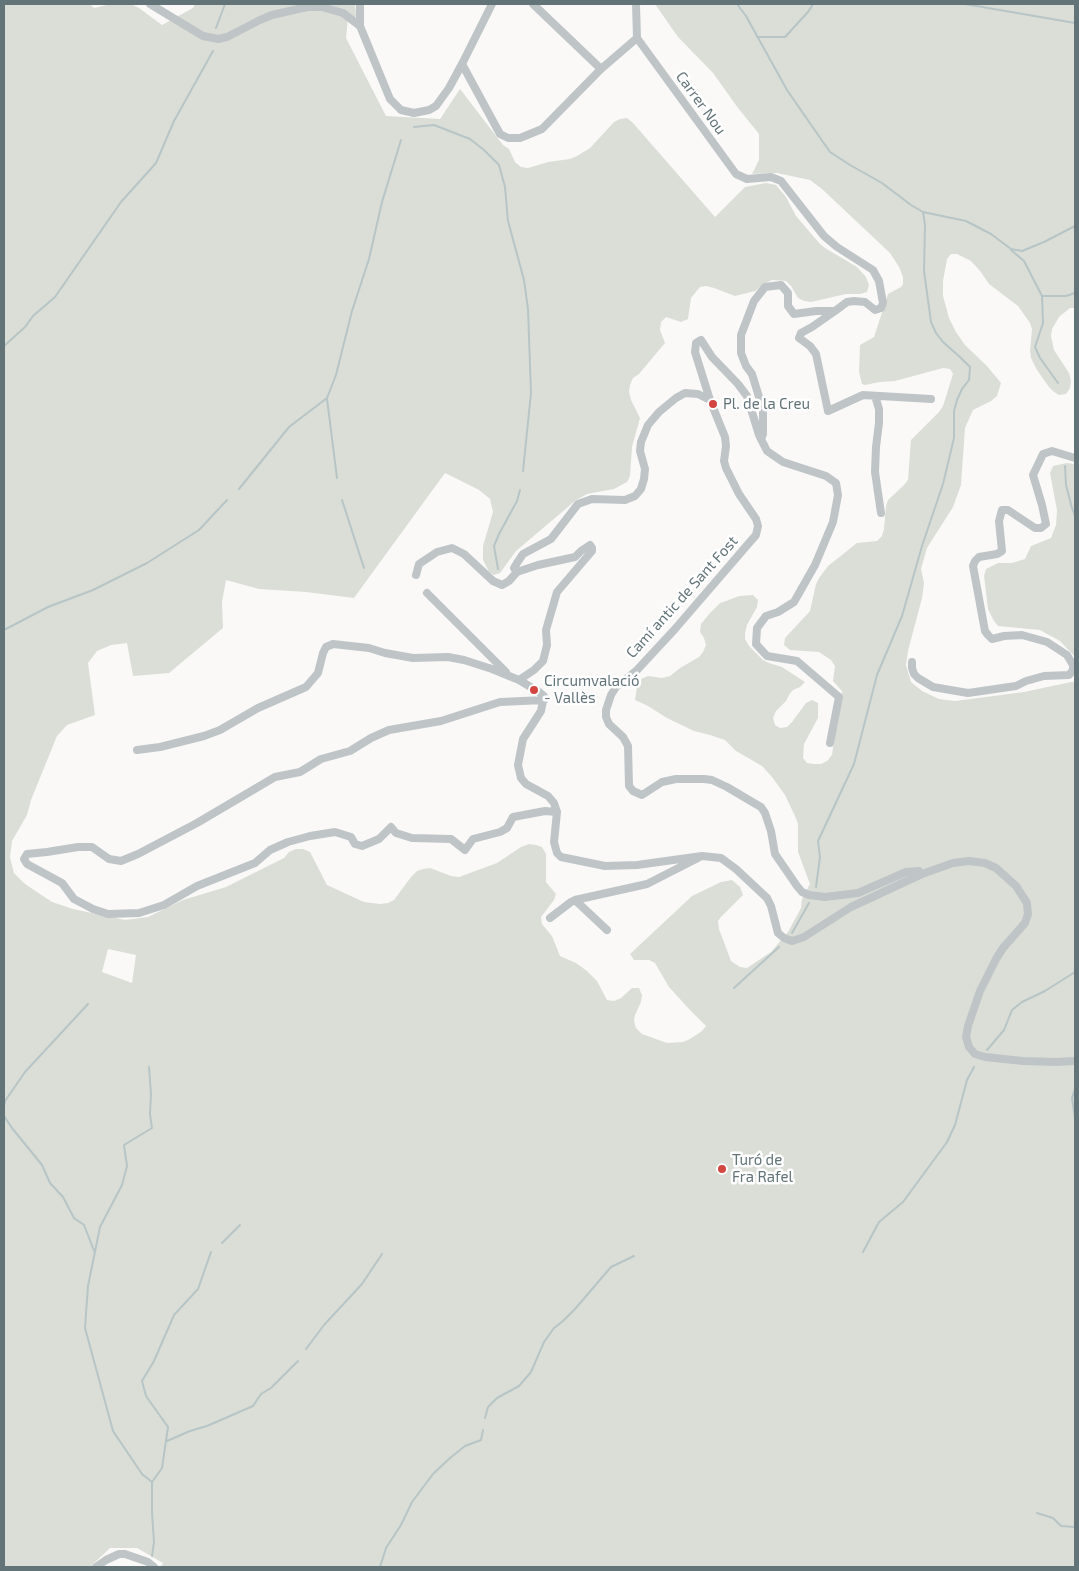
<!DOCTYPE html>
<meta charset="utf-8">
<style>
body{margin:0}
#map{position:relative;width:1079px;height:1571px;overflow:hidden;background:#faf9f8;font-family:"Exo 2",sans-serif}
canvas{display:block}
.frame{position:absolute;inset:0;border:5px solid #637479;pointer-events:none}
</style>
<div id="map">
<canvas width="1079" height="1571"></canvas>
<div class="frame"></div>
</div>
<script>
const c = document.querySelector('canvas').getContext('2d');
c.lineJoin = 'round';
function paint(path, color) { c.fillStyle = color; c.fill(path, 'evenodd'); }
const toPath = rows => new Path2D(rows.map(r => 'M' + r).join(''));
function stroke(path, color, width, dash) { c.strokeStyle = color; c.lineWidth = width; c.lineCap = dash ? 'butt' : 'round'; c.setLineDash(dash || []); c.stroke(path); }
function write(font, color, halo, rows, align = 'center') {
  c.font = font + ' "Exo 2",sans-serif'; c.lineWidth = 5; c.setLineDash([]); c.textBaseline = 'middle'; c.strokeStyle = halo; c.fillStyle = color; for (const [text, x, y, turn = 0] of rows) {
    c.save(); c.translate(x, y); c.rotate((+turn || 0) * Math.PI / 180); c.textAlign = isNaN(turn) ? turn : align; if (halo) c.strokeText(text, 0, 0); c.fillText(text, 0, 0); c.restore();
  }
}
const green = toPath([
 [4,4,90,4,94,8,111,4,131,4,139,8,162,25,193,8,195,4,355,4,356,16,354,19,348,17,346,38,386,116,440,119,460,89,503,145,509,149,515,162,521,167,528,168,548,162,570,159,577,156,590,148,614,122,620,119,627,118,633,123,715,217,745,187,766,183,776,185,786,197,796,216,820,244,825,248,857,267,866,277,869,285,867,292,860,294,846,294,811,302,804,301,798,298,791,286,786,281,772,280,766,283,755,291,735,296,714,288,706,286,700,287,691,298,688,319,681,322,666,317,661,322,660,330,665,343,639,374,633,378,630,385,629,392,631,400,640,418,632,447,630,476,627,482,614,489,587,494,575,501,516,551,500,573,494,575,489,572,483,560,483,546,493,512,490,499,479,490,445,473,354,598,306,592,259,589,226,580,222,602,223,628,169,673,133,676,127,643,111,645,97,651,88,663,95,715,67,725,57,736,31,800,27,815,12,841,10,857,14,873,25,884,52,902,73,909,125,920,148,917,183,900,226,887,284,858,289,852,296,849,303,849,310,852,327,885,364,902,380,904,388,903,394,900,411,877,417,871,423,869,430,868,451,876,459,877,497,863,521,847,529,844,536,845,542,847,546,854,546,882,556,894,554,900,541,917,542,924,552,936,560,956,576,963,587,971,597,981,607,1000,614,1001,621,998,632,988,639,988,642,995,641,1002,635,1015,634,1021,636,1028,642,1034,667,1043,683,1042,690,1039,702,1031,706,1026,689,1009,669,987,655,963,649,960,634,960,630,954,692,896,721,882,732,880,740,887,743,895,721,917,718,921,719,929,731,961,740,967,747,968,771,952,788,932,801,908,802,899,810,884,798,852,798,824,795,816,785,795,772,777,762,766,736,751,725,740,710,735,694,731,667,718,648,706,635,700,637,686,641,679,648,676,662,678,670,676,680,668,699,657,703,652,706,645,704,638,700,632,701,624,710,613,720,603,726,601,739,596,753,595,758,600,757,607,747,625,745,633,745,639,749,646,763,660,769,663,782,667,805,682,800,687,793,690,789,695,786,701,776,711,773,718,775,725,780,728,787,727,792,722,806,703,812,700,818,703,818,718,804,744,803,758,807,763,814,764,821,764,827,761,832,755,833,748,842,691,833,681,835,666,831,660,819,652,790,650,784,645,785,638,810,611,816,584,819,578,828,566,857,543,877,541,882,536,884,529,886,506,888,500,903,486,908,480,911,440,939,412,943,406,953,374,950,369,943,368,895,381,880,382,865,385,862,384,859,372,860,345,874,337,888,294,901,287,903,284,903,277,899,267,890,253,822,189,810,180,777,173,752,174,759,160,759,134,738,108,713,73,678,37,655,4,1075,4,1075,308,1070,308,1059,317,1052,329,1051,336,1054,350,1069,373,1071,381,1070,388,1066,394,1059,395,1054,392,1049,387,1037,370,1031,358,1030,351,1032,329,1030,323,1018,306,989,284,981,272,971,261,957,254,951,254,947,259,943,281,943,296,949,318,956,332,965,345,987,366,1001,383,997,396,991,401,973,410,965,428,961,485,953,507,927,548,921,569,924,583,922,598,908,651,906,665,911,682,922,691,939,699,955,701,1024,692,1071,682,1075,682,1075,1567,161,1567,163,1563,137,1548,110,1548,90,1567,4,1567],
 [108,949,136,955,132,983,102,972],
 [1067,463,1075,464,1075,657,1060,641,1040,630,998,626,994,621,988,609,984,576,986,569,998,563,1012,563,1025,559,1031,546,1051,538,1056,525,1057,510,1050,473,1053,466]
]);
const stream = toPath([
 [737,4,746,16,787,90,823,142,830,152,850,165,882,183,911,205,923,212,966,221,991,234,1011,249,1022,251,1044,242,1075,226],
 [965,4,1075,23],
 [216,28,225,4],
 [757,37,785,37,808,12,813,4],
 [414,127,434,125,470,139,484,150,499,165,505,187,508,221,524,280,528,309,531,393,523,471],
 [1011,250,1024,261,1042,296,1066,296,1075,293],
 [1042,296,1043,323,1035,347,1040,358,1058,383],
 [4,346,25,327,33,316,55,297,121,202,156,163,174,121,213,51],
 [327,399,337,478],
 [1065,466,1066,485,1072,508,1075,516],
 [239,489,289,427,327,398,336,375,352,311,369,259,382,202,401,140],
 [342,500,364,568],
 [498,569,494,546,499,534,517,501,520,490],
 [4,630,48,607,93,590,147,563,199,530,227,500],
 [816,887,820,857,818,841,854,764,877,675,902,616,922,546,943,484,954,438,954,411,957,400,962,389,969,380,970,367,961,358,943,342,936,333,931,322,924,271,925,225,923,212],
 [792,933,809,903],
 [734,988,779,947],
 [987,1050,1004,1030,1012,1010,1022,1002,1045,991,1075,972],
 [149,1067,151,1094,150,1114,152,1128,124,1145,127,1166,122,1185,100,1227,88,1286,85,1328,113,1431,142,1474,152,1482,152,1513,154,1542,152,1556],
 [1075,1089,1072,1098,1075,1118],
 [4,1106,5,1101,25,1072,88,1004],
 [4,1116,12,1128,42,1165,50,1183,63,1197,74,1218,84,1225,95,1253],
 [222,1243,240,1225],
 [863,1252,879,1222,903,1202,947,1142,955,1125,967,1080,974,1067],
 [306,1349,324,1325,362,1284,382,1254],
 [485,1418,488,1407,497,1398,519,1386,531,1372,544,1342,554,1328,563,1321,575,1309,611,1267,634,1256],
 [167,1441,190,1431,207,1426,253,1406,261,1394,271,1388,298,1361],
 [152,1482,162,1468,168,1427,146,1396,142,1381,154,1361,174,1315,198,1289,211,1252],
 [1037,1513,1053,1518,1061,1526,1075,1527],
 [380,1567,386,1548,401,1525,412,1502,433,1474,450,1458,465,1446,481,1440,483,1430]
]);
const minor = toPath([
 [150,4,203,36,218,39,227,37,260,20,272,15,298,9,308,7,322,7,343,13,360,26,390,99,401,110,414,113,429,110,436,106,449,88,462,64,492,4],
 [533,4,601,69],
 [636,4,637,38,736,174,747,179,771,177,781,181,824,236,837,247,873,270,879,281,883,303,881,308,875,310,865,302,854,301,847,302,835,311,816,311,794,314,788,306,788,293,781,285,765,287,754,301,741,335,741,353,746,366,752,374,763,410,763,434,761,439],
 [360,26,360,4],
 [462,64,500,134,508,138,520,138,542,129,601,69,637,38],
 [835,311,812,327,801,333,799,338,810,346,816,354,828,411,863,395,931,399],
 [875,396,879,409,879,423,876,447,875,472,881,513],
 [416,575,419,564,437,552,452,548,464,554,493,581,502,585,509,581,517,572],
 [427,593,506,672],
 [912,662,912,668,914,674,918,678,933,687,968,693,1016,686,1026,681,1044,676,1069,675,1073,670,1073,665,1067,655,1047,642,1022,635,1004,636,992,639,988,635,985,631,973,566,975,561,979,557,997,554,1002,551,999,521,1002,510,1008,510,1035,528,1041,528,1046,524,1042,505,1033,475,1043,454,1052,451,1075,458],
 [519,680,534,670,543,661,547,645,546,630,557,592,592,551,592,548,590,545,581,551,575,557,538,565,517,572,514,568,517,563,523,554,551,539,578,504,592,499,625,500,635,496,641,489,644,479,645,469,640,451,641,442,648,425,659,412,676,398,685,393,698,394,710,400],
 [544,700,500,702,441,721,389,730,371,738,350,751,321,759,300,772,275,777,197,823,138,854,121,861,109,859,92,847,78,847,47,852,27,854,24,859,27,864,62,883,74,899,93,909,108,914,139,913,164,905,197,886,255,863,270,850,288,842,310,836,335,832,351,837,355,844,362,846,379,839,391,827,396,833,412,838,451,839,465,850,473,839,500,832,507,828,513,817,545,811,557,812],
 [830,743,839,697,797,661,767,656,756,644,757,628,766,616,778,612,794,602,815,565,833,522,838,495,836,483,826,476,783,462,767,451,759,435,747,396,738,384,712,357,701,340,696,343,695,352,710,400,725,437,726,446,724,461,726,468,739,494,756,519,758,526,756,535,749,543,675,629,637,670,616,687,611,695,606,710,606,717,609,724,623,737,628,746,629,786,633,791,642,795,662,782,676,779,704,779,712,780,727,787,754,803,761,807,765,813,771,831,775,854,797,886,802,892,809,895,825,897,858,893,906,872,919,871,922,874],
 [137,750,160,747,204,736,220,730,258,708,306,687,318,673,323,653,326,647,333,644,369,648,385,653,413,658,448,657,464,660,492,669,519,680,539,692,544,696,541,711,523,739,518,765,521,778,526,784,548,796,554,803,557,812,554,842,557,853,561,857,605,866,637,865,702,856,721,858,736,869,767,898,771,906,778,933,784,938,792,941,804,937,851,907,922,874,953,863,969,861,985,863,996,868,1016,886,1027,903,1028,914,1025,923,1003,948,996,959,980,991,968,1026,966,1037,969,1047,975,1054,985,1057,1023,1061,1055,1062,1075,1061],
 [575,900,607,930],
 [550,918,571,902,575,900,647,884,698,858],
 [96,1567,106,1560,119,1554,125,1554,148,1562,154,1567]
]);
const markers = [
 [713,404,5,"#d24540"],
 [534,690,5,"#d24540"],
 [722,1169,5,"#d24540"]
];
const streetNames = [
 ["Carrer Nou",701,103,54],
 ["Camí antic de Sant Fost",682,597,-48]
];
const poiNames = [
 ["Pl. de la Creu",723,404],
 ["Circumvalació",544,681],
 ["- Vallès",544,698],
 ["Turó de",732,1160],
 ["Fra Rafel",732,1177]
];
paint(green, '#dbded7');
stroke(stream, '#b7c5c6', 2);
stroke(minor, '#bfc5c7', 8);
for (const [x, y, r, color] of markers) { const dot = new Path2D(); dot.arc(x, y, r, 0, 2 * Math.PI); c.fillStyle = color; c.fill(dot); stroke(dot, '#fff', 2); }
write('15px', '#637479', '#fff', streetNames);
write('15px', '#637479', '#fff', poiNames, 'left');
</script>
